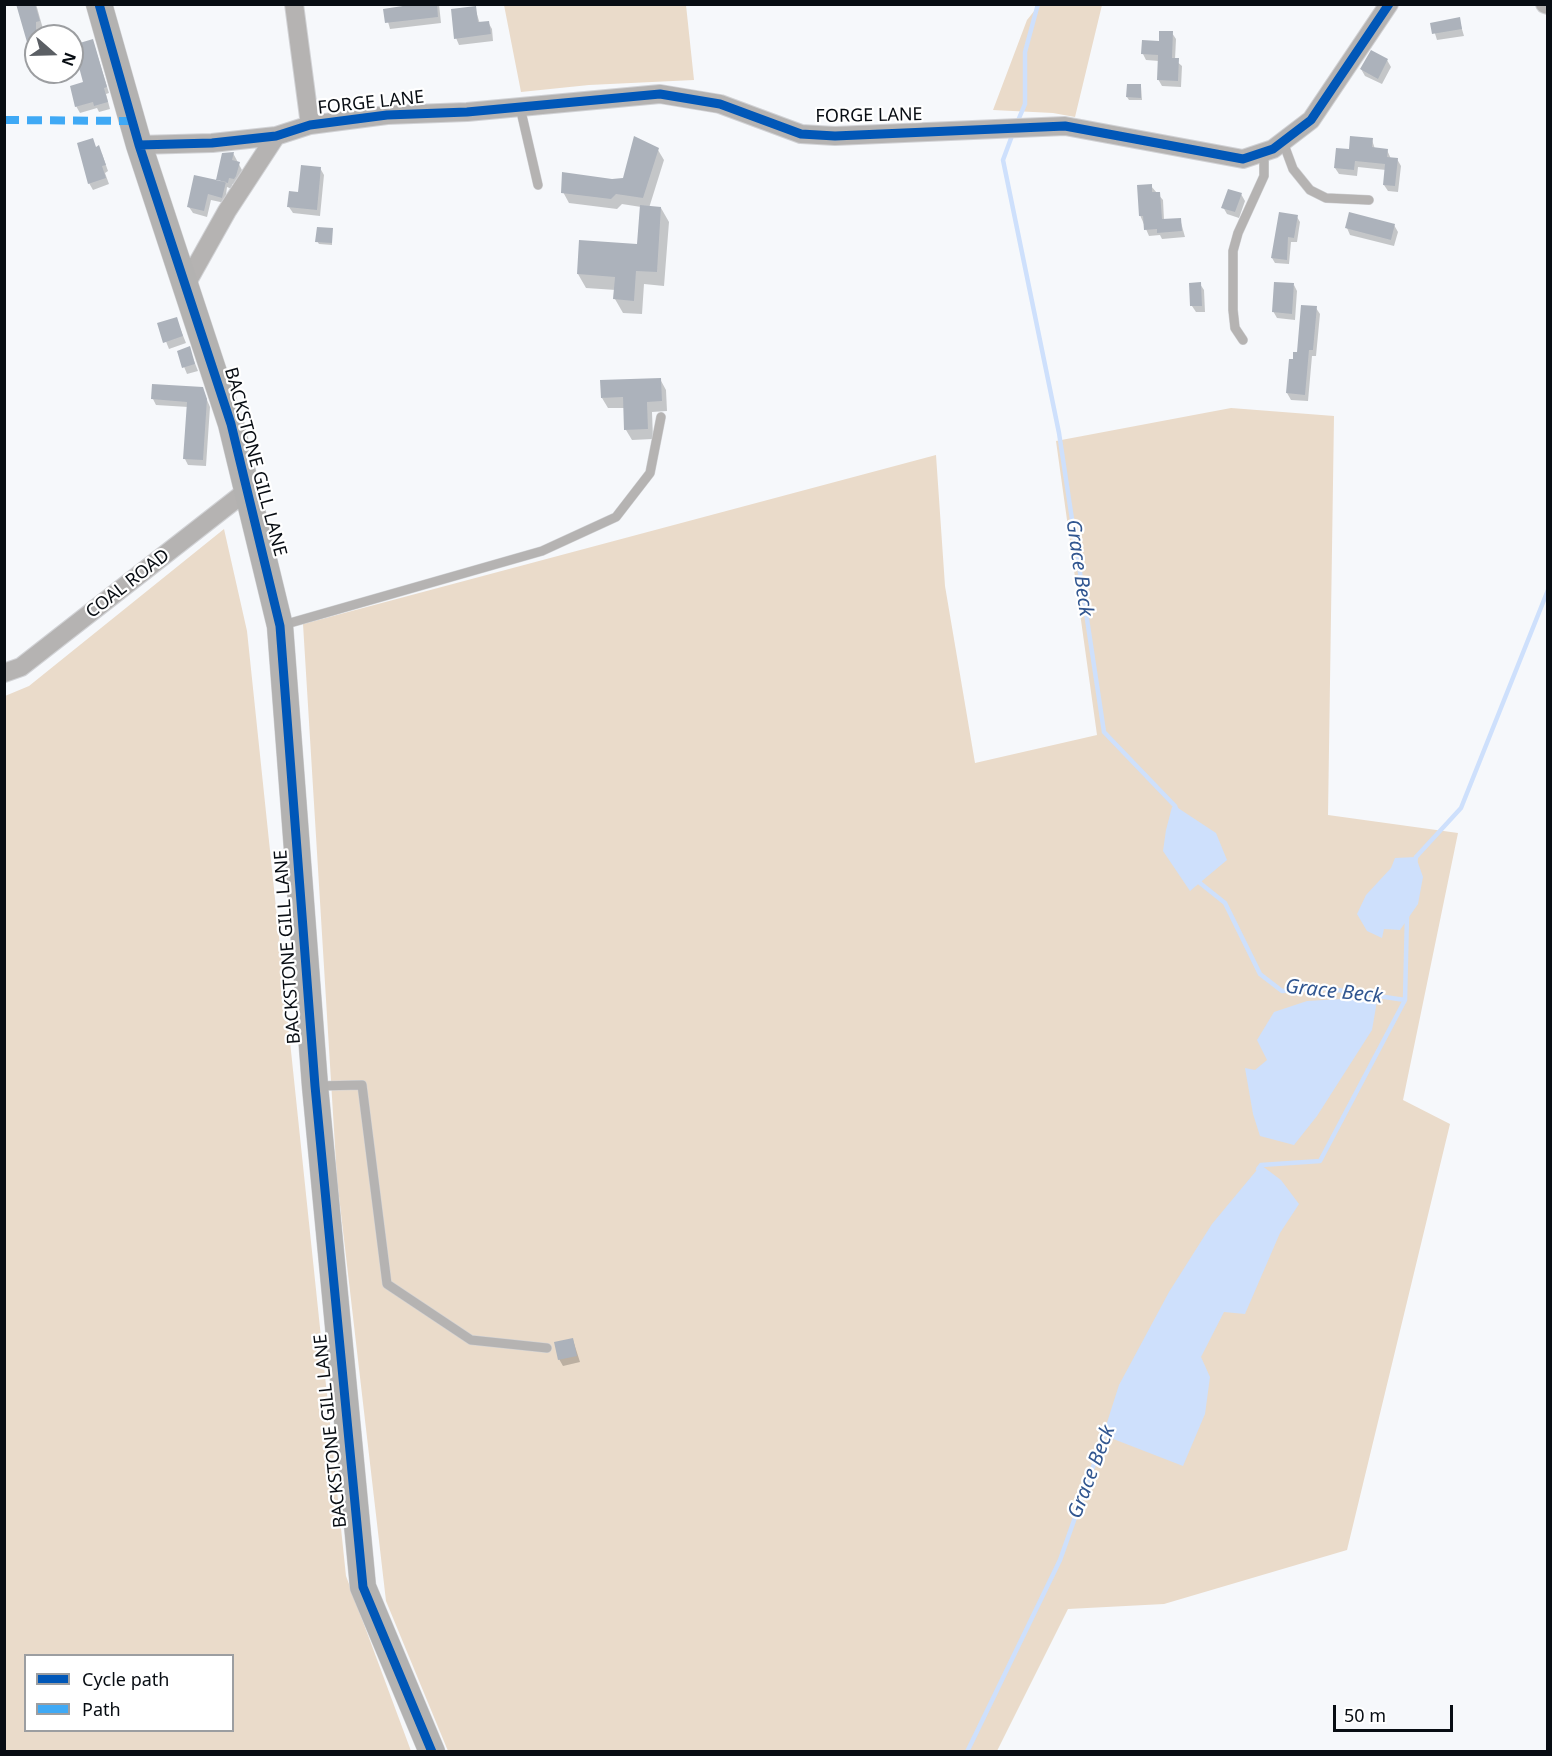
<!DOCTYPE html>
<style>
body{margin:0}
#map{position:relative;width:1552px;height:1756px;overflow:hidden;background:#f6f8fb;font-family:"Noto Sans",sans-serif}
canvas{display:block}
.frame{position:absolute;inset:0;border:6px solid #080d13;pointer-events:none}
.legend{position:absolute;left:24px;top:1654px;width:210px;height:78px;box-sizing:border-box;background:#fff;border:2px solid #9c9ea1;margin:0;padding:8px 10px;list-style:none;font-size:18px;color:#080d13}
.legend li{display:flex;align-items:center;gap:12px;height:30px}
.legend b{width:30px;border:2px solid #9c9ea1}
.north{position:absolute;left:24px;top:24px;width:60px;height:60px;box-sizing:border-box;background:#fff;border:2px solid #9c9ea1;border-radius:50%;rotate:110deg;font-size:16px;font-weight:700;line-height:24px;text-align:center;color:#080d13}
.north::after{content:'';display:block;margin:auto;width:21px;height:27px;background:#5b5f64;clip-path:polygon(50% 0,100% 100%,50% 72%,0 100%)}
.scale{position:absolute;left:1333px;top:1705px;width:120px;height:27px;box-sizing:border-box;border:3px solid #080d13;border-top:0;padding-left:8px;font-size:18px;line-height:21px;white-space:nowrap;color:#080d13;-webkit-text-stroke:4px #fff;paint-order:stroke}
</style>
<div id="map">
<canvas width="1552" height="1756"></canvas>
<div class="frame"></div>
<ul class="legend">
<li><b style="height:8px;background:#0057b8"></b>Cycle path</li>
<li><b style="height:8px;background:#3fa9f5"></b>Path</li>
</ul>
<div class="north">N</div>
<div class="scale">50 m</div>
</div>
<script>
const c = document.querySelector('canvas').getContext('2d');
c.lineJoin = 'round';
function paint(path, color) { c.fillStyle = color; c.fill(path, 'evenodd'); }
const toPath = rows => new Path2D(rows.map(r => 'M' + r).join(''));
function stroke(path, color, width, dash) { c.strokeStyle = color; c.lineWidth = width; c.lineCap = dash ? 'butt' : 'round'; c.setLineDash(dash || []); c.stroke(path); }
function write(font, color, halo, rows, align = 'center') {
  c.font = font + ' "Noto Sans",sans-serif'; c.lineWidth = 4.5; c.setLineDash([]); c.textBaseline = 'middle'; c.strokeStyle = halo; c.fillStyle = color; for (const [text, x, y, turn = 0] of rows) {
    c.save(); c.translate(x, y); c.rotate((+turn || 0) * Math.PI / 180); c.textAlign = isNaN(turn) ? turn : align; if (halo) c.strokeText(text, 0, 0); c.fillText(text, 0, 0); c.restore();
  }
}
const green = toPath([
 [504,5,686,5,694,80,589,85,521,92],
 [1039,5,1102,5,1075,117,1053,113,993,110,1027,20],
 [1231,408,1334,416,1328,815,1458,833,1403,1100,1450,1124,1347,1550,1164,1604,1068,1609,997,1751,448,1751,386,1601,337,1179,303,624,936,455,945,586,975,763,1097,735,1056,441],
 [224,529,247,631,346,1576,411,1751,5,1752,5,696,29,686],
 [26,1656,232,1656,232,1730,26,1730]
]);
const water = toPath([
 [1175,806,1216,833,1227,860,1190,891,1163,851,1166,830,1172,807],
 [1416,857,1423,877,1418,904,1400,930,1384,929,1382,938,1367,931,1357,914,1366,895,1391,868,1395,858],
 [1340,999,1377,1001,1372,1030,1317,1116,1294,1145,1260,1136,1253,1114,1245,1068,1255,1070,1267,1060,1257,1040,1274,1012,1307,1001],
 [1261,1165,1281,1180,1299,1204,1280,1233,1245,1314,1224,1312,1201,1357,1210,1377,1205,1414,1183,1466,1103,1435,1119,1385,1169,1292,1212,1224]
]);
const shadow = toPath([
 [18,4,36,4,45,36,36,36,36,61],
 [417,4,439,4,441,23,390,29,385,11],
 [475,8,480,24,488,22,492,29,493,41,459,45,456,38],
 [1459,19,1464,36,1437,40,1432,24],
 [1172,33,1176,39,1175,60,1182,66,1181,87,1162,86,1158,79,1159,61,1146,60,1143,54],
 [93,41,109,93,106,94,110,109,99,112,97,108,80,113,76,106,85,84],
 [1387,60,1391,67,1382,84,1365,76,1361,69],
 [1141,86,1142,100,1129,100,1127,97],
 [1372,140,1375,149,1387,150,1391,159,1397,159,1401,166,1398,192,1388,191,1384,185,1386,170,1358,167,1357,176,1339,174,1335,168,1350,150],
 [96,148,102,154,108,171,105,173,109,184,93,190,89,183],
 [658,150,664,160,649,208,661,208,669,222,664,286,644,284,642,314,623,313,615,299,616,290,586,288,578,274,580,241,638,246,641,207,622,204,617,209,569,203,563,192,624,179],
 [233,153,242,170,238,185,232,184,232,189,227,187,225,203,211,200,207,217,193,213,189,207,220,182],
 [320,168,324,175,320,216,293,213,289,207],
 [1151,186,1163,200,1164,220,1180,219,1185,237,1162,239,1160,235,1149,236,1140,215],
 [1241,194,1245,201,1239,218,1227,214,1223,207],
 [1297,217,1300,222,1297,242,1291,242,1289,264,1275,263,1272,258],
 [1394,225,1398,232,1394,246,1350,235,1347,228],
 [332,229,332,245,319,244,317,241],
 [1200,284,1204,290,1205,312,1196,312,1192,306],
 [1294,285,1297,291,1295,320,1277,318,1273,311],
 [1316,308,1320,314,1316,356,1312,356,1308,401,1291,400,1287,393,1294,361],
 [176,318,186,343,169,349,159,324],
 [189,348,198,371,187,374,178,352],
 [660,379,666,390,667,411,652,412,653,439,632,440,626,430,625,408,608,408,602,398],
 [202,388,210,407,206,466,188,465,185,459,188,407,156,405,153,399],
 [573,1340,580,1362,563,1366,559,1359]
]);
const stream = toPath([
 [1017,123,1025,104,1025,52,1038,4],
 [1013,133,1003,160,1059,433,1104,732,1175,806,1177,811],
 [1415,863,1416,857,1461,808,1548,590],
 [1199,879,1200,883,1225,903,1260,974,1282,991,1324,988,1405,1000],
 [1258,1169,1261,1165,1320,1161,1405,1000,1407,915],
 [967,1752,1060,1560,1106,1430]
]);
const building = toPath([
 [16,4,35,4,40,21,36,22,36,55,31,56],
 [416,4,437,4,438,17,385,23,383,9],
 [476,6,478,22,489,21,491,34,454,39,451,9],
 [1460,17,1462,29,1432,34,1430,23],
 [1159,31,1173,31,1172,58,1179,58,1178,81,1157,80,1158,55,1141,54,1142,40,1159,41],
 [93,39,107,87,104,88,108,102,94,106,93,102,75,107,70,86,83,82,73,45],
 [1371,50,1388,59,1378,79,1360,69],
 [1127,84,1141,84,1141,98,1126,97],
 [634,136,659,148,643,198,616,194,611,199,561,193,562,172,612,179,623,178],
 [1350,136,1373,138,1372,147,1388,149,1387,157,1398,158,1395,186,1383,185,1385,164,1355,161,1354,170,1334,168,1336,148,1349,149],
 [93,138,96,147,99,145,106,165,102,166,106,178,88,184,77,143],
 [234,152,232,160,240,162,236,176,234,179,229,178,228,183,216,180,222,153],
 [301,165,321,167,317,210,287,207,289,191,298,192],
 [194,175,226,182,222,198,208,194,204,211,187,207],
 [1152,184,1152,192,1160,192,1162,219,1181,218,1182,231,1157,233,1157,229,1144,230,1143,216,1139,216,1137,185],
 [1228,189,1242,193,1235,212,1221,208],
 [640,205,661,207,657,272,636,271,634,301,613,299,615,277,577,274,579,240,637,244],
 [1279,212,1298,215,1294,238,1288,237,1287,260,1271,258],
 [1349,212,1395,224,1391,240,1345,228],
 [317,227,333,228,332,243,315,242],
 [1201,282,1202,306,1190,306,1189,283],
 [1274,282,1294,283,1292,314,1272,312],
 [1301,305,1317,306,1313,350,1309,350,1305,395,1286,393,1289,359,1293,359,1293,352,1297,352],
 [177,317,183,336,163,343,157,323],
 [190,346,195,364,182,368,177,351],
 [661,378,662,401,647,402,648,429,624,430,623,397,601,398,600,380],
 [152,384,203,387,207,399,203,460,183,459,187,402,151,399],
 [573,1338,577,1356,558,1360,554,1342]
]);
const lane = toPath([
 [520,107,538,185],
 [1283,142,1293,169,1310,190,1326,198,1369,200],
 [1243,340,1235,328,1233,310,1233,251,1238,233,1264,176,1264,152],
 [283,625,542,551,616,517,650,473,661,417],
 [317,1086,362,1085,387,1284,471,1340,547,1348]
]);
const street = toPath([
 [294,4,310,125],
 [1545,4,1548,5],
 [139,145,212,143,276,136,310,125,387,115,467,112,660,94,720,104,801,134,835,136,1065,126,1243,159,1273,149,1311,120,1389,4],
 [185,286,227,211,276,136],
 [4,673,21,667,249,489]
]);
const secondary = toPath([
 [99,4,139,145,231,424,280,626,315,1086,363,1587,432,1752]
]);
const quiet = toPath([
 [4,120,133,121]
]);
const cycleway = toPath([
 [99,4,139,145,231,424,280,626,315,1086,363,1587,432,1752],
 [139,145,212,143,276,136,310,125,387,115,467,112,660,94,720,104,801,134,835,136,1065,126,1243,159,1273,149,1311,120,1389,4]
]);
const streetNames = [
 ["FORGE LANE",371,103,-6],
 ["FORGE LANE",869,116,-1],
 ["BACKSTONE GILL LANE",255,462,75],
 ["COAL ROAD",128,584,-38],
 ["BACKSTONE GILL LANE",288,947,-94],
 ["BACKSTONE GILL LANE",331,1431,-96]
];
const waterNames = [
 ["Grace Beck",1079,568,82],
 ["Grace Beck",1334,992,6],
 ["Grace Beck",1092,1472,-69]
];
paint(green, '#eadbca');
paint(water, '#cee0fc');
paint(shadow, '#0003');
stroke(stream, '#cee0fc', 4.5);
paint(building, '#acb2bb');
stroke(lane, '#d1d2d5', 10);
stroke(street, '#d1d2d5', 20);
stroke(secondary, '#d1d2d5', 27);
stroke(lane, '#b5b3b2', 9);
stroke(street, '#b5b3b2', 18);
stroke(secondary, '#b3b2b1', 26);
stroke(quiet, '#3fa9f5', 8, [15, 8]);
stroke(cycleway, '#0057b8', 9);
write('18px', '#080d13', '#fff', streetNames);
write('italic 20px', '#315690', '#fff', waterNames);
</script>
